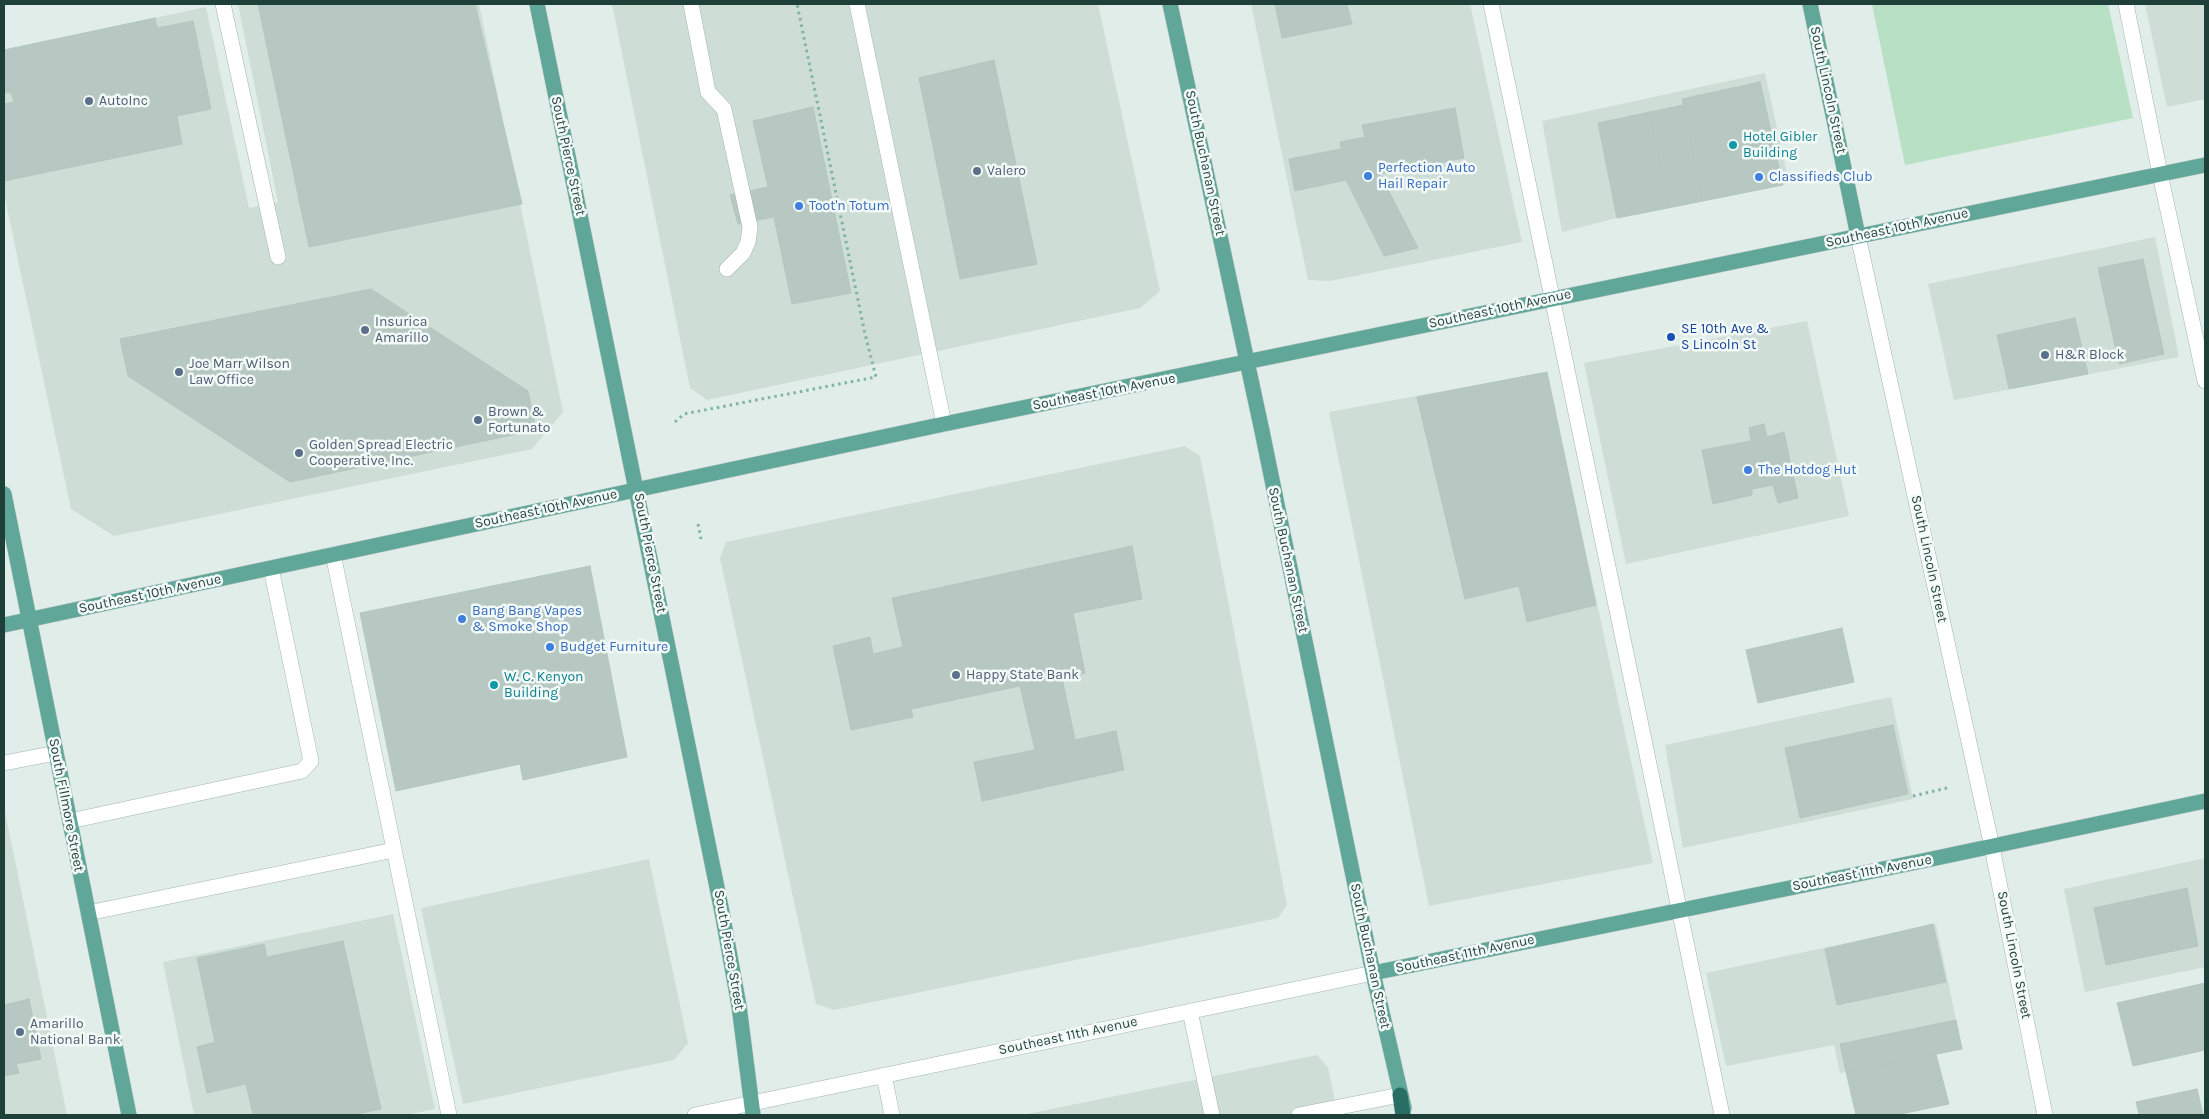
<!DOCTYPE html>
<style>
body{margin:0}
#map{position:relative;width:2209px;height:1119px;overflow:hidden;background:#e1ede8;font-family:Karla,sans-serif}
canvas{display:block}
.frame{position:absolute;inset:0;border:5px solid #1f3f39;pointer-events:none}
</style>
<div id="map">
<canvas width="2209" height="1119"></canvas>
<div class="frame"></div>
</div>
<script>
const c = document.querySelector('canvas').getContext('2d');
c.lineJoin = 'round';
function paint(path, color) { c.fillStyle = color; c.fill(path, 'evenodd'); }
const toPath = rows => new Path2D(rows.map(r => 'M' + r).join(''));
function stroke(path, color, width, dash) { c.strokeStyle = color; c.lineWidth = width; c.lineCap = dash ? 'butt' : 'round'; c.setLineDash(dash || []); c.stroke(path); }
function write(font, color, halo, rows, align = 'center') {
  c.font = font + ' Karla,sans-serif'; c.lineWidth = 5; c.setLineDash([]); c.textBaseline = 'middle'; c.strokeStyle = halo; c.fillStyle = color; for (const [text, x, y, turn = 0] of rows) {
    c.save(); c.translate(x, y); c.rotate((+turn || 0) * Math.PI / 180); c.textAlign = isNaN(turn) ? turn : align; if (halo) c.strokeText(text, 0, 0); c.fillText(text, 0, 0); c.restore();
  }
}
const built = toPath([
 [238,4,479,4,563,412,532,449,114,536,71,509,4,194,4,50,206,7,249,208,278,202],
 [612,4,1098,4,1160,291,1140,308,707,400,690,388],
 [1251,4,1470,4,1522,242,1330,281,1308,280],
 [2145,4,2205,4,2205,99,2167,107],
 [1765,73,1789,183,1617,218,1562,232,1542,121],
 [2155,237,2179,357,1954,400,1928,284],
 [1807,321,1849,516,1626,564,1584,363],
 [1547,372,1653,863,1429,906,1329,412],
 [1185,446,1200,456,1287,905,1278,918,834,1010,816,1004,720,558,726,542],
 [1891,697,1913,799,1683,848,1665,745],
 [4,807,67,1115,4,1115],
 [2205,858,2205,967,2085,992,2064,889],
 [649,859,688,1043,674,1060,463,1104,421,908],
 [393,914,435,1109,406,1115,194,1115,163,962],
 [1936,924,1962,1049,1840,1073,1834,1045,1726,1066,1706,973],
 [1317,1055,1328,1067,1338,1115,1022,1115]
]);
const green = toPath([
 [1872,4,2108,4,2133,118,1905,165]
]);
const building = toPath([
 [258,4,475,4,522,204,309,247,258,4],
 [1275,4,1347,4,1352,24,1282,38,1275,4],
 [155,18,157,28,193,21,211,109,177,116,182,144,4,181,4,104,14,102,11,92,4,93,4,50,155,18],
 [994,60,1037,264,960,279,919,78,994,60],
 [1760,82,1783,185,1703,201,1682,99,1760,82],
 [1683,105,1703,201,1668,208,1650,112,1683,105],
 [813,107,851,293,792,304,774,217,738,224,730,195,768,187,753,121,813,107],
 [1455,108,1464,158,1380,174,1418,248,1384,256,1346,180,1295,191,1289,159,1341,149,1340,142,1365,137,1362,125,1455,108],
 [1650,112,1668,208,1617,218,1598,123,1650,112],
 [2143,259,2164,354,2119,364,2098,268,2143,259],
 [371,289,528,391,536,430,290,482,128,376,120,339,371,289],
 [2075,318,2088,374,2009,389,1997,335,2075,318],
 [1547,372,1596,605,1527,622,1519,586,1465,599,1417,397,1547,372],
 [1764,424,1767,437,1784,432,1798,498,1778,503,1773,485,1752,489,1752,495,1713,504,1702,450,1751,441,1749,428,1764,424],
 [1132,546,1142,599,1073,613,1085,673,1062,678,1075,740,1116,731,1124,770,982,801,974,762,1035,750,1020,686,911,709,913,717,851,730,833,646,870,637,873,654,903,647,892,598,1132,546],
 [590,566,627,757,523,780,520,764,396,791,360,613,590,566],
 [1842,628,1854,682,1758,703,1746,650,1842,628],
 [1893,725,1908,794,1800,818,1785,748,1893,725],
 [2187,888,2198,946,2106,965,2094,908,2187,888],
 [1933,924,1946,982,1837,1005,1825,949,1933,924],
 [343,941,381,1109,352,1115,253,1115,246,1084,207,1093,197,1047,215,1042,197,958,264,944,267,957,343,941],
 [2205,983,2205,1050,2133,1066,2117,1003,2205,983],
 [29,999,41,1059,16,1064,19,1073,4,1076,4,1005,29,999],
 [1956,1020,1962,1049,1846,1072,1840,1044,1956,1020],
 [1936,1054,1949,1104,1896,1115,1856,1115,1846,1072,1936,1054],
 [2197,1089,2203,1115,2139,1115,2136,1102,2197,1089]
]);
const path = toPath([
 [675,422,684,414,876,377,865,334,797,4],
 [698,524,701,539],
 [1913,796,1947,788]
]);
const minor = toPath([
 [223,4,278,257],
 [691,4,708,92,724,109,750,227,748,242,743,253,727,269],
 [857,4,944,424],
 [1491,4,1722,1115],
 [2126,4,2160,174,2205,381],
 [1858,236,1992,847,2045,1115],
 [333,554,449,1115],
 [4,763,56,753],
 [70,821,302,771,311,761,271,568],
 [88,913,394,850],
 [1190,1011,1212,1115],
 [884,1075,892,1115],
 [695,1115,1373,973],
 [1299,1115,1400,1095]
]);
const major = toPath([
 [537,4,722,912,739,1006,753,1115],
 [1170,4,1262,431,1373,973,1404,1108],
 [1810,4,1858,236],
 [4,494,129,1115],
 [4,625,944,424,2205,165],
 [1373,973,1927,860,2205,801]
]);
const highway = toPath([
 [1400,1095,1403,1115]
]);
const markers = [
 [89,101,5,"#5c6f8a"],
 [1733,145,5,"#0f9aa8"],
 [977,171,5,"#5c6f8a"],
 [1368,176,5,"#3f7fe0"],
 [1759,177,5,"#3f7fe0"],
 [799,206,5,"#3f7fe0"],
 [365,330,5,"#5c6f8a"],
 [1671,337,5,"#1a4fb4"],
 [2045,355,5,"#5c6f8a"],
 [179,372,5,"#5c6f8a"],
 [478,420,5,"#5c6f8a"],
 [299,453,5,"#5c6f8a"],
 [1748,470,5,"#3f7fe0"],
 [462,619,5,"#3f7fe0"],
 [550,647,5,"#3f7fe0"],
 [956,675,5,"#5c6f8a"],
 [494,685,5,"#0f9aa8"],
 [20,1032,5,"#5c6f8a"]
];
const streetNames = [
 ["South Lincoln Street",1828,90,78],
 ["South Pierce Street",568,156,78],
 ["South Buchanan Street",1205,163,78],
 ["Southeast 10th Avenue",1897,228,-12],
 ["Southeast 10th Avenue",1500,309,-12],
 ["Southeast 10th Avenue",1104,392,-11],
 ["Southeast 10th Avenue",546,509,-12],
 ["South Pierce Street",650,553,79],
 ["South Lincoln Street",1929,559,78],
 ["South Buchanan Street",1288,560,78],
 ["Southeast 10th Avenue",150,594,-12],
 ["South Fillmore Street",66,805,79],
 ["Southeast 11th Avenue",1862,873,-11],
 ["South Pierce Street",729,950,80],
 ["Southeast 11th Avenue",1465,954,-12],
 ["South Lincoln Street",2014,955,79],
 ["South Buchanan Street",1370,956,78],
 ["Southeast 11th Avenue",1068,1036,-12]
];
const serviceNames = [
 ["AutoInc",99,101],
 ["Valero",987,171],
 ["Insurica",375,322],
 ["Amarillo",375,338],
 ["H&R Block",2055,355],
 ["Joe Marr Wilson",189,364],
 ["Law Office",189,380],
 ["Brown &",488,412],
 ["Fortunato",488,428],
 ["Golden Spread Electric",309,445],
 ["Cooperative, Inc.",309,461],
 ["Happy State Bank",966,675],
 ["Amarillo",30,1024],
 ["National Bank",30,1040]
];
const cultureNames = [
 ["Hotel Gibler",1743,137],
 ["Building",1743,153],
 ["W. C. Kenyon",504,677],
 ["Building",504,693]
];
const shopNames = [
 ["Perfection Auto",1378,168],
 ["Hail Repair",1378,184],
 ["Classifieds Club",1769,177],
 ["Toot'n Totum",809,206],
 ["The Hotdog Hut",1758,470],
 ["Bang Bang Vapes",472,611],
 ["& Smoke Shop",472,627],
 ["Budget Furniture",560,647]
];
const transitNames = [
 ["SE 10th Ave &",1681,329],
 ["S Lincoln St",1681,345]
];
paint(built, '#cfddd7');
paint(green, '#b8e0c5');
paint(building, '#b6c8c1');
stroke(building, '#b3c7c0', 1);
stroke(minor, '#a3b5b0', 16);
stroke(major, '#c0c9c8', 16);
stroke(highway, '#c0c9c8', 16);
stroke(path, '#7eb3a6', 3, [2.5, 4]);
stroke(minor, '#fff', 15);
stroke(major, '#61a799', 15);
stroke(highway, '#286e64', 15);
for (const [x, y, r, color] of markers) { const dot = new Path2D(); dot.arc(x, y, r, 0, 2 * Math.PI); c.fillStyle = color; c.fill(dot); stroke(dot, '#f2f9f6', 2); }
write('14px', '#1f3f39', '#f2f9f6', streetNames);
write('14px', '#4e5e75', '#f2f9f6', serviceNames, 'left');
write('14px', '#0d838f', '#f2f9f6', cultureNames, 'left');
write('14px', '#366cbe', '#f2f9f6', shopNames, 'left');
write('14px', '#164399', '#f2f9f6', transitNames, 'left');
</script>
